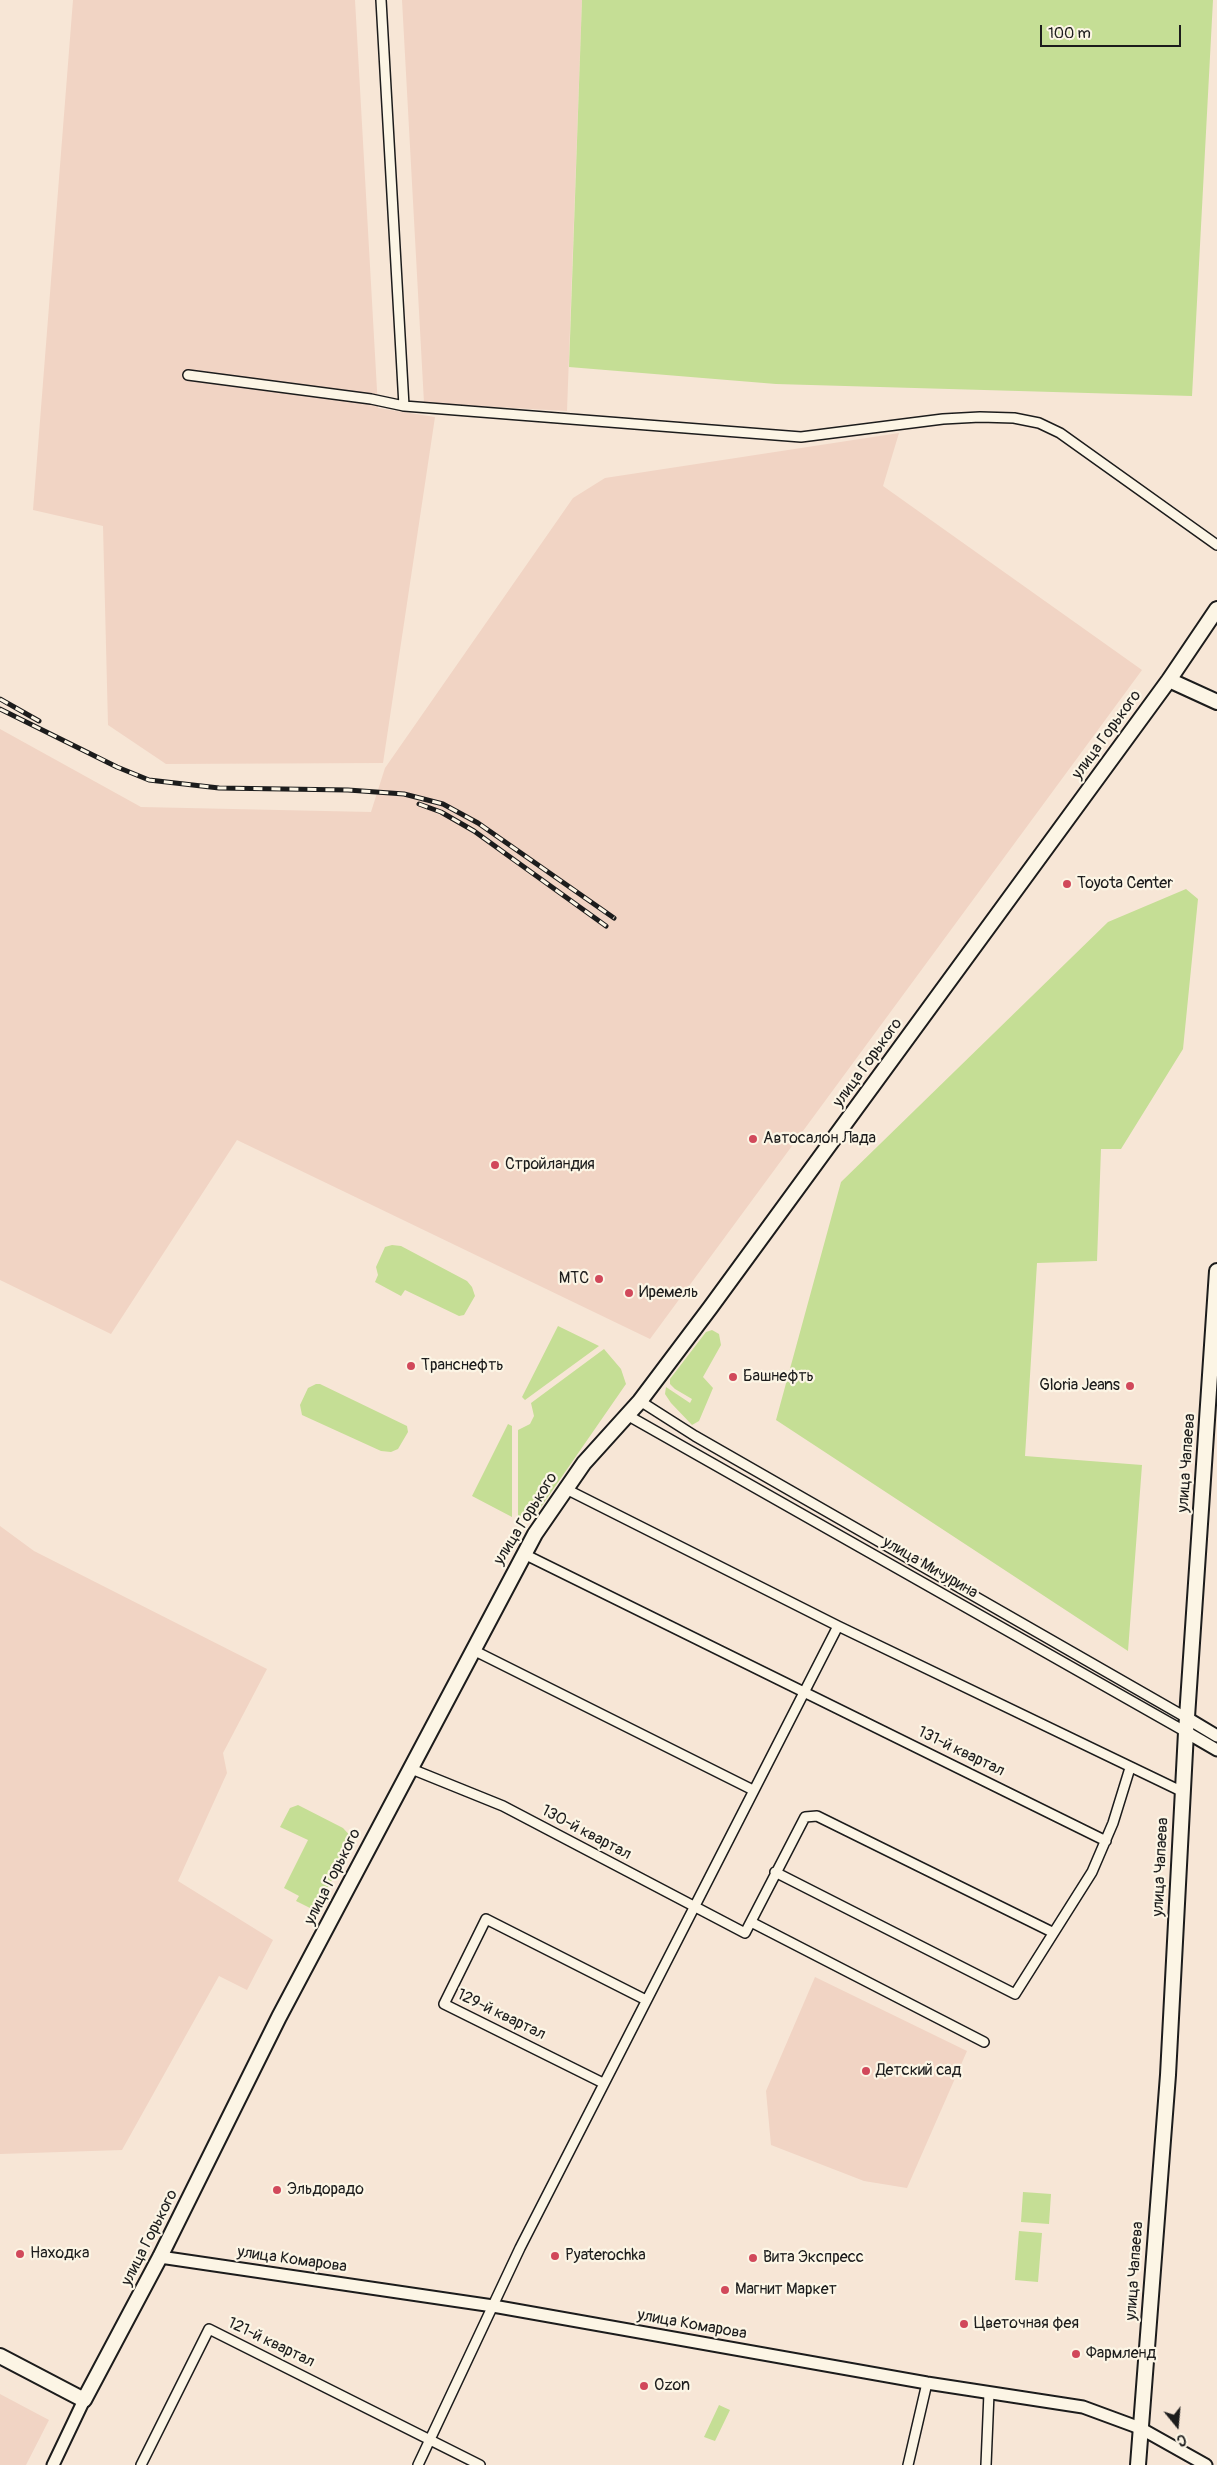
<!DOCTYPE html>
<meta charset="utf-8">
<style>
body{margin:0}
#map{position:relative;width:1217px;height:2465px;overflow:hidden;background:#f7e6d6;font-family:Pangolin,sans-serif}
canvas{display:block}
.north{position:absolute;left:1152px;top:2400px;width:50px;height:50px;-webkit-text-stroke:4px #fcf5e5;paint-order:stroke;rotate:163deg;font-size:14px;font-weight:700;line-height:20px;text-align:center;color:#1c1c1c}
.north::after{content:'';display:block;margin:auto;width:18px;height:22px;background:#1c1c1c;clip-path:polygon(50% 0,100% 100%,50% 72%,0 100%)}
.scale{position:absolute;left:1040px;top:25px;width:141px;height:22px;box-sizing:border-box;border:2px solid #1c1c1c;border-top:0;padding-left:6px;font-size:15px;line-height:18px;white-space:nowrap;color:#1c1c1c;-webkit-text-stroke:4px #fcf5e5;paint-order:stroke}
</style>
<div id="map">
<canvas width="1217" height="2465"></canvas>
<div class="north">С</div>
<div class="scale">100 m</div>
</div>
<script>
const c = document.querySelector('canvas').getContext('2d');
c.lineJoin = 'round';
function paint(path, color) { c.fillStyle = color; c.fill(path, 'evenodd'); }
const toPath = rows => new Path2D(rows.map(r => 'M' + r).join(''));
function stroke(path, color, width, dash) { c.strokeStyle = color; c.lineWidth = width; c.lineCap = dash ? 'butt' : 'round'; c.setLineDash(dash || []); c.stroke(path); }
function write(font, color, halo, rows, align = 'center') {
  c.font = font + ' Pangolin,sans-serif'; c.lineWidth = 4.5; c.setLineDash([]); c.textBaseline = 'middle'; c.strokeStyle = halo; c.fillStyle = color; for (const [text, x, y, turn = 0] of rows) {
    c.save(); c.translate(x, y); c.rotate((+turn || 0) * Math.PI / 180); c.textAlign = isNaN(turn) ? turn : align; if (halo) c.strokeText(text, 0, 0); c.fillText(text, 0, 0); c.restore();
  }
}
const built = toPath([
 [73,0,355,0,378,408,435,417,383,763,166,764,108,725,103,526,33,510],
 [402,0,582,0,567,411,424,403],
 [899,433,883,486,1142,670,650,1339,237,1140,111,1334,0,1280,0,729,141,807,371,812,385,768,573,498,605,478],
 [0,1526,34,1551,267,1669,223,1753,227,1773,178,1881,273,1940,247,1990,219,1976,122,2150,0,2154],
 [815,1977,967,2051,907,2188,864,2181,771,2145,766,2091],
 [0,2394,49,2420,26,2465,0,2465]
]);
const green = toPath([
 [582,0,1213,0,1192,396,776,384,569,367],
 [1186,889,1198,899,1183,1049,1121,1149,1101,1149,1097,1261,1037,1263,1025,1456,1142,1465,1128,1651,776,1420,841,1182,1108,922],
 [392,1245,401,1246,467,1281,472,1287,475,1296,464,1315,459,1316,405,1290,401,1296,375,1282,378,1275,376,1267,385,1247],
 [558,1326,599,1346,525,1400,522,1397],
 [712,1330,719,1334,721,1345,703,1377,713,1388,699,1421,692,1425,671,1403,665,1394,666,1387,690,1403,692,1399,675,1389,670,1384,670,1379,706,1332],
 [604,1349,621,1369,626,1384,534,1517,526,1520,518,1516,518,1430,530,1424,534,1416,531,1403],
 [316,1384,320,1384,407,1426,408,1432,398,1449,391,1452,381,1451,302,1415,300,1405,308,1388],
 [508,1424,512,1426,512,1517,472,1496],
 [298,1805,343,1828,353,1839,316,1911,296,1901,299,1896,284,1888,308,1840,280,1827,290,1808],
 [1023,2192,1051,2194,1049,2224,1021,2222],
 [1019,2231,1042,2233,1038,2282,1015,2280],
 [719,2405,730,2410,715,2441,704,2437]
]);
const minor = toPath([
 [381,0,404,406],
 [188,375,371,399,404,406,801,437,943,419,980,417,1014,418,1039,423,1060,433,1217,545],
 [640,1401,695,1436,1187,1718],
 [627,1415,1186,1732],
 [564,1488,838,1626,1183,1792],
 [524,1554,1106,1841],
 [473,1650,753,1790],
 [409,1768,503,1806,745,1933,805,1817,817,1816,1052,1932],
 [775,1872,1015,1994,1092,1872,1113,1823,1130,1768],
 [751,1922,984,2042],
 [603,2083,444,2004,486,1919,646,2000],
 [141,2465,209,2329,480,2465],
 [418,2465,520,2248,838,1626],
 [908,2465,927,2383],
 [986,2465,989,2393]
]);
const tertiary = toPath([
 [1187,1718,1217,1736],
 [1186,1732,1217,1750],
 [160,2257,493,2306,927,2383,1083,2407,1140,2428,1206,2465],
 [53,2465,84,2400]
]);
const secondary = toPath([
 [1169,680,1217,702],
 [0,2356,84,2400,160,2257,279,2017,535,1534,584,1463,640,1401,710,1308,1169,680,1217,609],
 [1138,2465,1168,2075,1186,1732,1217,1271]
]);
const rail = toPath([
 [0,699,39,721],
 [0,709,117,767,149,780,219,788,348,790,404,794,443,804,478,823,614,918],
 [419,804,441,812,474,831,606,926]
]);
const markers = [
 [1067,884,5,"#d1495b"],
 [753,1139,5,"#d1495b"],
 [495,1165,5,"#d1495b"],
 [599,1279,5,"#d1495b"],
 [629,1293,5,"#d1495b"],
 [411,1366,5,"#d1495b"],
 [733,1377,5,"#d1495b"],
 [1130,1386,5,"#d1495b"],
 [866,2071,5,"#d1495b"],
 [277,2190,5,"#d1495b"],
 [20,2254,5,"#d1495b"],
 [555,2256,5,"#d1495b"],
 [753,2258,5,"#d1495b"],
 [725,2290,5,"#d1495b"],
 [964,2324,5,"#d1495b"],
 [1076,2354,5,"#d1495b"],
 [644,2386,5,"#d1495b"]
];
const streetNames = [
 ["улица Горького",1107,735,-54],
 ["улица Горького",868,1063,-54],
 ["улица Чапаева",1187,1463,-86],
 ["улица Горького",526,1519,-58],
 ["улица Мичурина",930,1568,30],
 ["131-й квартал",961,1752,26],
 ["130-й квартал",586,1833,28],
 ["улица Чапаева",1161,1867,-87],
 ["улица Горького",333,1877,-63],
 ["129-й квартал",501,2015,26],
 ["улица Горького",150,2238,-63],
 ["улица Комарова",292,2260,8],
 ["улица Чапаева",1135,2271,-86],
 ["улица Комарова",692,2325,10],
 ["121-й квартал",271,2343,26]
];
const poiNames = [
 ["Toyota Center",1077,884],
 ["Автосалон Лада",763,1139],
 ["Стройландия",505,1165],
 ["МТС",589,1279,"right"],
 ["Иремель",639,1293],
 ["Транснефть",421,1366],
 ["Башнефть",743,1377],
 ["Gloria Jeans",1120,1386,"right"],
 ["Детский сад",876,2071],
 ["Эльдорадо",287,2190],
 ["Находка",30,2254],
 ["Pyaterochka",565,2256],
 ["Вита Экспресс",763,2258],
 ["Магнит Маркет",735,2290],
 ["Цветочная фея",974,2324],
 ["Фармленд",1086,2354],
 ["Ozon",654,2386]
];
paint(built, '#f1d4c4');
paint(green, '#c5de95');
stroke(minor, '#1c1c1c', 12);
stroke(tertiary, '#1c1c1c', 15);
stroke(secondary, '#1c1c1c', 18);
stroke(minor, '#fcf5e5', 9);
stroke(tertiary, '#fcf5e5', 11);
stroke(secondary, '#fcf5e5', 14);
stroke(rail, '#1c1c1c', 5);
stroke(rail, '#fcf5e5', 3, [9]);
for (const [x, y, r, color] of markers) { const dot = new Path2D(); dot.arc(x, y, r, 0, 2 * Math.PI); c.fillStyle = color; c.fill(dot); stroke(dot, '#fcf5e5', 2); }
write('16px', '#1c1c1c', '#fcf5e5', streetNames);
write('16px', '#1c1c1c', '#fcf5e5', poiNames, 'left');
</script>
